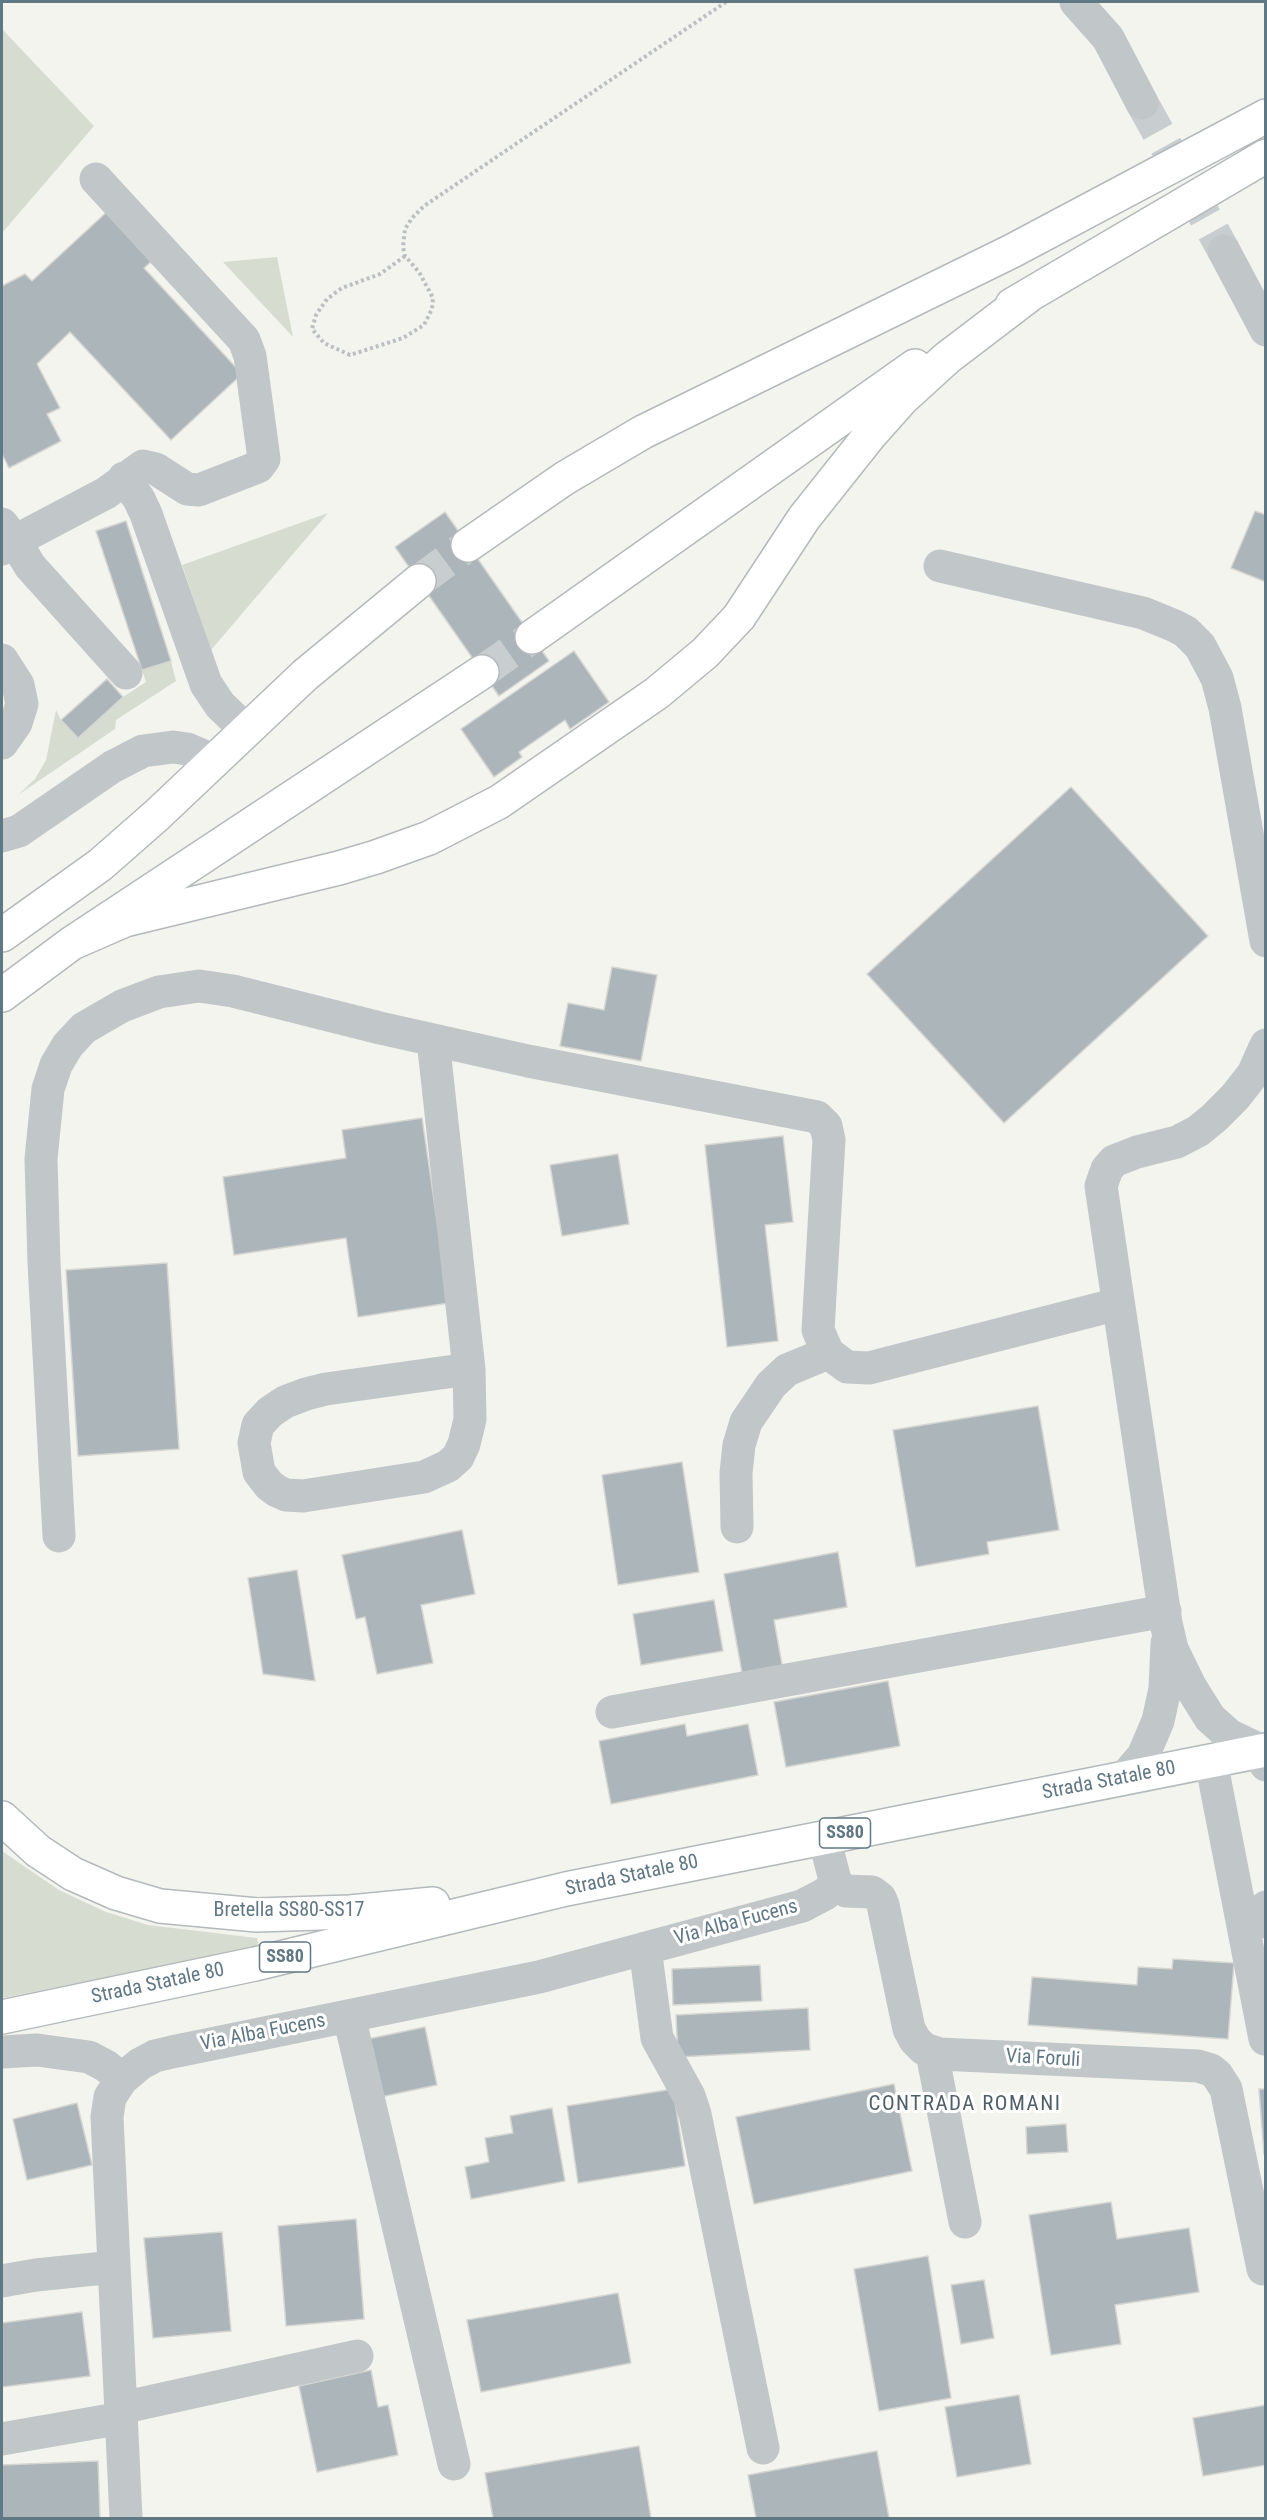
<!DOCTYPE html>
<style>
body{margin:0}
#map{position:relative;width:1267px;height:2520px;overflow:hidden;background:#f4f4ef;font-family:"Roboto Condensed",sans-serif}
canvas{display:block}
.frame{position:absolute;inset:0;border:3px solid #607784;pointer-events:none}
</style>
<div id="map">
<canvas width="1267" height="2520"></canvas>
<div class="frame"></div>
</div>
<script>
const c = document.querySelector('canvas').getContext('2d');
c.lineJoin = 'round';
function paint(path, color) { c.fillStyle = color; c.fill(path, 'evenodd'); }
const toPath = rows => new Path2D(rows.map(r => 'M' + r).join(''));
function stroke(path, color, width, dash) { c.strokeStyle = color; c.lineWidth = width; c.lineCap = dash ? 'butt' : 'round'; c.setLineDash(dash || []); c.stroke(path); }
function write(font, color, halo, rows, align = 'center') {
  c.font = font + ' "Roboto Condensed",sans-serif'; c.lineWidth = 6; c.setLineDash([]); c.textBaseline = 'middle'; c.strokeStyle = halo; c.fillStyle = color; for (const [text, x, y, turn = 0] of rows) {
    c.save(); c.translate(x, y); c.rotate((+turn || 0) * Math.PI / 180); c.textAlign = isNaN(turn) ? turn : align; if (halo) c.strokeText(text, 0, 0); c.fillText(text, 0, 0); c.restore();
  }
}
const green = toPath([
 [2,29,94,126,2,233],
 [277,257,293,337,223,262],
 [328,513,211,650,182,565],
 [171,661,176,681,116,720,115,729,18,795,35,779,46,760,56,710,61,720,78,738,123,697,146,682,142,670],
 [2,1851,59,1890,106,1912,148,1925,257,1938,259,1947,2,1998]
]);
const building = toPath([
 [110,209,155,258,144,268,242,374,171,440,70,332,37,364,60,408,47,414,61,441,9,468,2,454,2,286,25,274,32,281,110,209],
 [1255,511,1266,515,1266,582,1231,568,1255,511],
 [445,512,549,661,499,696,395,547,445,512],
 [126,521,171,661,142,670,96,531,126,521],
 [574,651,609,702,570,729,565,720,519,752,522,757,494,777,461,729,574,651],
 [107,679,123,697,78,738,61,720,107,679],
 [1071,787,1208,936,1004,1123,867,974,1071,787],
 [612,967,657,975,641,1061,560,1046,568,1003,604,1010,612,967],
 [422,1118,449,1303,358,1317,346,1238,234,1255,223,1177,346,1158,342,1130,422,1118],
 [783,1136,793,1222,765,1225,778,1341,727,1347,705,1145,783,1136],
 [618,1154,629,1224,562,1236,550,1165,618,1154],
 [167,1263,179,1449,78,1456,66,1270,167,1263],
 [1038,1406,1059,1530,987,1542,989,1554,916,1567,893,1430,1038,1406],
 [682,1462,699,1572,618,1585,602,1475,682,1462],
 [462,1530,475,1594,421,1605,433,1663,377,1674,365,1617,356,1619,342,1555,462,1530],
 [838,1552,847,1607,774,1620,783,1670,743,1678,724,1574,838,1552],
 [297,1570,315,1681,263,1674,248,1578,297,1570],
 [714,1600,723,1651,641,1665,633,1614,714,1600],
 [888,1681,900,1746,786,1767,774,1702,888,1681],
 [685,1724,687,1736,748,1724,758,1775,611,1804,599,1741,685,1724],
 [1173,1959,1234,1963,1228,2039,1028,2025,1032,1977,1137,1985,1138,1967,1172,1969,1173,1959],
 [760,1965,762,2001,673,2005,672,1969,760,1965],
 [808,2008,810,2050,678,2057,676,2015,808,2008],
 [425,2027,437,2085,380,2097,368,2039,425,2027],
 [894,2084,912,2171,754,2204,736,2117,894,2084],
 [673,2089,685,2166,578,2183,567,2106,673,2089],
 [1259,2089,1266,2089,1266,2154,1264,2154,1259,2089],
 [77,2103,92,2165,27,2180,13,2119,77,2103],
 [552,2108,565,2181,471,2199,465,2167,489,2162,485,2138,513,2133,510,2116,552,2108],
 [1066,2124,1068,2152,1027,2154,1026,2127,1066,2124],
 [1111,2202,1117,2239,1189,2228,1199,2292,1115,2305,1121,2344,1051,2355,1029,2215,1111,2202],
 [356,2219,364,2319,286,2326,278,2226,356,2219],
 [222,2232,231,2331,153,2338,144,2238,222,2232],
 [928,2256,951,2398,879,2411,854,2269,928,2256],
 [984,2280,994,2338,961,2344,951,2285,984,2280],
 [618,2293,631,2363,481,2392,467,2320,618,2293],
 [82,2312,90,2376,2,2387,2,2323,82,2312],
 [371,2370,378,2407,388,2405,398,2455,317,2472,299,2386,371,2370],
 [1019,2395,1031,2464,957,2477,945,2407,1019,2395],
 [1266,2405,1266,2465,1203,2476,1193,2418,1266,2405],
 [639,2446,651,2518,493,2518,485,2473,639,2446],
 [877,2451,889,2518,756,2518,748,2475,877,2451],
 [98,2461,100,2518,2,2518,2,2465,98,2461]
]);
const minorTunnel = toPath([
 [1142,103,1224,251]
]);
const highwayTunnel = toPath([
 [419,581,468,545],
 [482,672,532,637]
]);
const path = toPath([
 [405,256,380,274,342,288,327,299,316,315,312,329,324,343,350,355,403,338,424,325,432,309,433,298,419,272,405,256,403,247,405,229,412,218,424,206,726,2]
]);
const minor = toPath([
 [1076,2,1108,38,1142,103],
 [1224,251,1266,330],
 [124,478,139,499,146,514,206,684,220,705,246,730],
 [2,524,15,541,106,493,143,466,156,469,187,489,199,490,258,467,264,459,250,356,244,340,96,179],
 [2,549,15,541,30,566,126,673],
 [940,566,1143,613,1175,626,1186,632,1200,646,1217,678,1225,708,1266,941],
 [2,660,18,685,22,704,16,723,2,743],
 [2,836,19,831,112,767,143,751,173,747,187,749,201,755,211,764],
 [433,1040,469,1369,470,1419,464,1444,458,1457,448,1466,424,1477,303,1496,286,1495,277,1491,269,1485,259,1472,254,1443,258,1425,270,1412,285,1402,306,1394,326,1389,469,1369],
 [1266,1045,1253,1074,1235,1097,1214,1118,1198,1131,1177,1142,1137,1152,1114,1161,1107,1169,1101,1186,1166,1623,1172,1649,1190,1686,1210,1718,1229,1735,1262,1751,1266,1765],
 [737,1527,736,1473,739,1445,746,1422,771,1385,787,1370,828,1353],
 [59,1536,44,1263,41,1159,48,1089,56,1065,68,1045,84,1028,122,1006,159,992,199,986,233,991,380,1028,528,1061,817,1117,826,1126,829,1140,818,1330,828,1353,847,1367,869,1368,1118,1304],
 [612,1712,1165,1611],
 [1211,1761,1265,2039],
 [1124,1778,1143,1756,1158,1721,1165,1689,1167,1643],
 [824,1837,836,1884,846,1891,872,1892,880,1898,883,1905,909,2029,915,2040,924,2049,940,2054,1198,2066,1211,2070,1217,2075,1226,2089,1263,2269],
 [1266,1907,1266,1922],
 [645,1948,657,2038,689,2096,695,2114,763,2448],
 [349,2016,454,2464],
 [2,2052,37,2050,89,2057,106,2066,122,2079],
 [932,2053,965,2222],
 [2,2281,36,2275,114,2267],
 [121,2408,357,2356],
 [2,2439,122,2418],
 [126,2518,107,2117,110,2097,122,2079,140,2064,155,2056,172,2052,539,1977,802,1906,825,1894,836,1884]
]);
const major = toPath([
 [2,1818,38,1851,73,1874,116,1893,160,1906,257,1915,350,1912,433,1904],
 [2,2017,255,1964,566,1889,1266,1750]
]);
const highway = toPath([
 [1012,305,1266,156],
 [468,545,565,478,643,432,1012,251,1266,116],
 [532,637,915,366],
 [2,935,100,865,157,815,305,675,419,581],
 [72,943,125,920,339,868,376,857,429,838,499,802,657,693,705,653,739,617,804,518,870,435,902,399,947,358,1031,294],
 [2,995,72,943,482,672]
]);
const shields = [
 [845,1833,51],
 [285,1957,51]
];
const shieldNames = [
 ["SS80",845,1833],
 ["SS80",285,1957]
];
const streetNames = [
 ["Strada Statale 80",1109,1781,-11],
 ["Strada Statale 80",632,1876,-12],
 ["Bretella SS80-SS17",289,1911],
 ["Via Alba Fucens",736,1923,-15],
 ["Strada Statale 80",158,1984,-12],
 ["Via Alba Fucens",263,2033,-11],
 ["Via Foruli",1043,2059,3]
];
const neighbourhoodNames = [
 ["CONTRADA ROMANI",965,2105]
];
paint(green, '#d6dcd0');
paint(building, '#acb5b9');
stroke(building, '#d5d5d2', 1.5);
stroke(minorTunnel, '#c8cecf', 33, [33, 16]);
stroke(highwayTunnel, '#c8cecf', 33, [33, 16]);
stroke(major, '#b4b9bc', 36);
stroke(highway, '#b5b9bc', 36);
stroke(path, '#bcbfc1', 4, [3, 3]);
stroke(minor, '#c1c6c9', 33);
stroke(major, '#fff', 33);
stroke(highway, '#fff', 33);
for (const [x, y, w] of shields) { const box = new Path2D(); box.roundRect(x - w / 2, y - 15, w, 30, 4.5); c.fillStyle = '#fff'; c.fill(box); stroke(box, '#607784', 1.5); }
write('bold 18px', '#607784', null, shieldNames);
write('20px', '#607784', '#fff', streetNames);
c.letterSpacing = '1.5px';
write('21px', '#4f5f68', '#fff', neighbourhoodNames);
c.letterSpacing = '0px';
</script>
